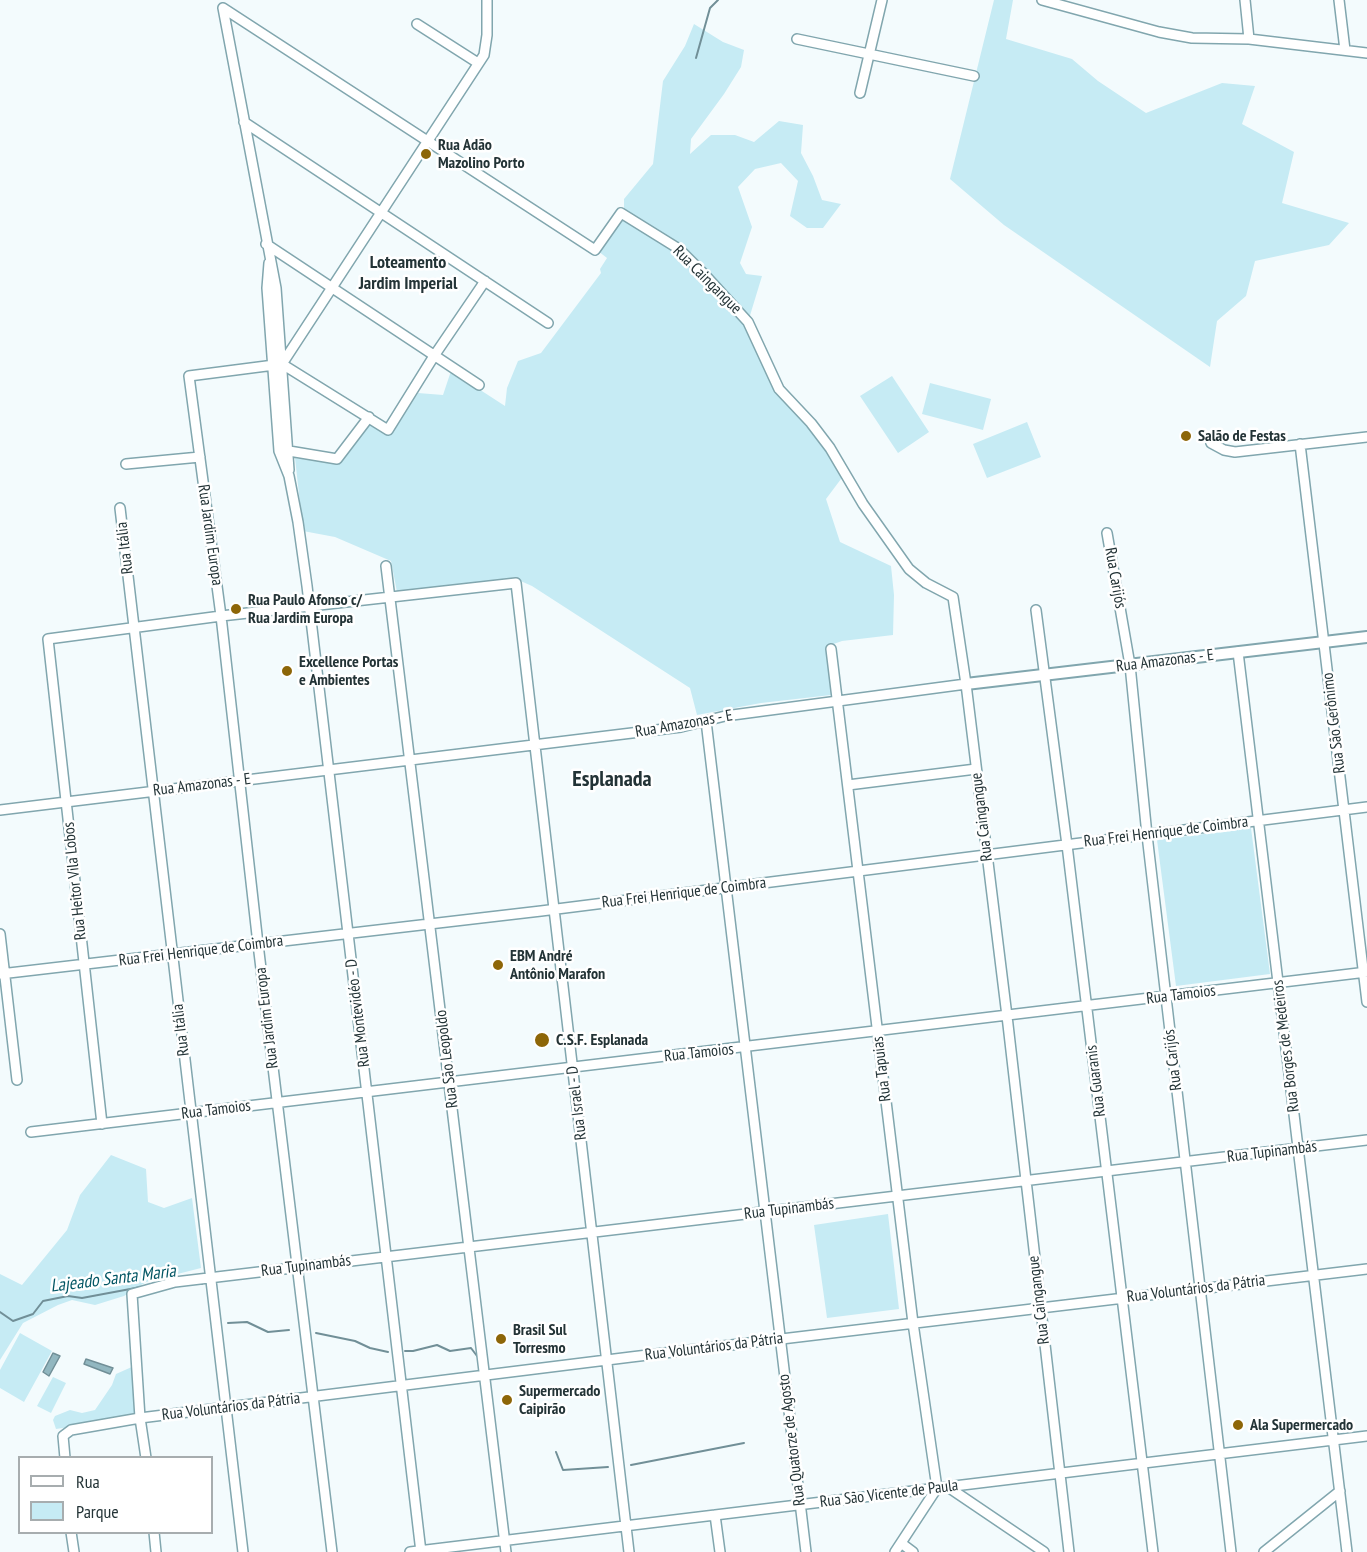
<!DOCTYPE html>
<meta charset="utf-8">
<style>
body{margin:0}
#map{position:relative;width:1367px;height:1552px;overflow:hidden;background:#f3fbfd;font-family:"PT Sans Narrow",sans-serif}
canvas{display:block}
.legend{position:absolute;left:18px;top:1456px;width:195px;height:78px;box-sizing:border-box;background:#fff;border:2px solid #a7adaf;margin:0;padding:8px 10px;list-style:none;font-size:18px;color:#233336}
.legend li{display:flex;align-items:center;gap:12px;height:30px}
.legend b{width:30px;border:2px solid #a7adaf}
</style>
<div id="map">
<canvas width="1367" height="1552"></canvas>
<ul class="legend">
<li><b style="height:8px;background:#fff"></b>Rua</li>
<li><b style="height:16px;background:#c6ebf4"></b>Parque</li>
</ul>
</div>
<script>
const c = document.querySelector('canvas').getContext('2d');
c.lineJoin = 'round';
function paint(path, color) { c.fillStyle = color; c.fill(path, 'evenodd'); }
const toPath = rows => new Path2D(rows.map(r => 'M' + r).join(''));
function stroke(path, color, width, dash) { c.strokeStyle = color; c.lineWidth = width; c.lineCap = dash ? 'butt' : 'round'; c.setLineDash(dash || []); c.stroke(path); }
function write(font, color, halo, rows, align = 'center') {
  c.font = font + ' "PT Sans Narrow",sans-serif'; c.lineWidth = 5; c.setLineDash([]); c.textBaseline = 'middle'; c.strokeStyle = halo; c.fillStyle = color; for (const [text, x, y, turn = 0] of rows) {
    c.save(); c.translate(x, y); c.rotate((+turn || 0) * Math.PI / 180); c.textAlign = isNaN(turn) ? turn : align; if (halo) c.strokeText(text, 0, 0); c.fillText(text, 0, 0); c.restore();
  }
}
const green = toPath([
 [994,0,1013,0,1006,39,1072,59,1098,81,1146,113,1222,83,1255,86,1242,124,1294,152,1282,203,1349,223,1329,245,1255,261,1246,296,1217,321,1210,367,1004,225,950,179],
 [694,24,723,42,744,50,741,67,724,94,691,139,690,154,711,135,735,135,754,142,779,121,803,125,801,153,813,176,822,200,841,204,823,228,807,228,790,216,798,181,781,163,755,169,738,187,752,227,740,263,746,274,762,276,748,322,779,389,811,423,844,475,826,499,840,542,891,566,894,595,893,635,842,641,828,646,831,695,761,703,697,715,690,688,532,586,516,579,397,592,391,561,335,537,303,531,295,458,340,464,370,423,390,435,418,393,443,395,451,371,505,406,507,388,518,361,541,353,601,273,600,269,607,258,598,251,624,216,624,199,653,164,663,81,685,46],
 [892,376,929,432,898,453,860,396],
 [930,383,991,399,983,430,922,414],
 [1027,422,1041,457,987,478,973,444],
 [1251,828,1270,974,1176,986,1157,840],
 [111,1155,146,1169,148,1202,164,1208,192,1198,201,1268,146,1282,124,1296,95,1305,72,1300,58,1305,23,1323,0,1360,0,1274,22,1285,67,1230,80,1195],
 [888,1214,899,1309,827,1318,814,1225],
 [20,1333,52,1351,24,1402,0,1388,0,1370],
 [134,1366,137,1417,56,1429,53,1420,55,1416,70,1410,82,1413,95,1410,112,1385,116,1374],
 [53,1377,66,1383,51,1413,37,1406]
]);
const water = toPath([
 [53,1353,60,1356,49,1376,43,1372,53,1353],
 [86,1359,113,1368,110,1374,84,1364,86,1359]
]);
const stream = toPath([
 [696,58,710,8,718,0],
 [195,1284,202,1284],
 [0,1312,13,1321,33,1314,43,1301,68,1296,82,1298,141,1287],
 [228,1323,247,1322,268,1332,289,1330],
 [316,1333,355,1341,370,1348,388,1352],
 [405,1351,413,1351,437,1345,450,1351,471,1348,477,1356],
 [556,1452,563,1470,608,1467],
 [631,1465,744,1443]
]);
const minor = toPath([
 [1042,0,1159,32,1192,38,1249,39,1367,53],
 [1245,0,1249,39],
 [1339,0,1345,50],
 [223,8,595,250,621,213,679,249,706,276,748,322,779,389,811,423,830,448,863,504,909,569,926,583,953,597,966,684,1007,1016,1069,1552],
 [223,8,276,288,289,470],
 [417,24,478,63],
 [797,39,974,76],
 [860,93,882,0],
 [244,122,548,323],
 [266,244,479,385],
 [269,263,267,288,279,451,289,476,298,522,307,586,421,1552],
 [282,364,189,376,221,616,258,944,332,1552],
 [282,364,484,55,487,35,487,0],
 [282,364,388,430,434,356,485,281],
 [1211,443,1224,450,1235,452,1367,437],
 [1300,444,1367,1002],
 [289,451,337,459,369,417],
 [126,464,200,457],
 [120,508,243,1552],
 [1107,533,1130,665,1147,835,1231,1552],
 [386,566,506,1552],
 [1036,610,1067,845,1153,1552],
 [831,649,913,1323,937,1488,895,1552],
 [1238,652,1347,1552],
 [706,721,806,1552],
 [848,785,976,769],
 [0,810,681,727,725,716,966,684],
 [0,934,17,1080],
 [0,974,541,911,1367,807],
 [102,1124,48,639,221,616,516,583,629,1552],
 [31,1132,1367,972],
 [65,1458,63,1436,71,1430,140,1418,631,1357,1367,1269],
 [146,1458,140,1418,132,1294,175,1282,1367,1140],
 [948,1487,1044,1552],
 [715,1515,720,1552],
 [71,1532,74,1552],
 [154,1532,156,1552],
 [901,1543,913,1552],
 [410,1552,1367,1436],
 [1264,1552,1340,1491]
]);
const tertiary = toPath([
 [966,684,1367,637]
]);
const markers = [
 [426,154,6,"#8d6608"],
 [1186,436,6,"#8d6608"],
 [236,609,6,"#8d6608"],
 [287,671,6,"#8d6608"],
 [498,965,6,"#8d6608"],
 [542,1040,8,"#8d6608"],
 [501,1339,6,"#8d6608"],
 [507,1400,6,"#8d6608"],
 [1238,1425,6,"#8d6608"]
];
const poiNames = [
 ["Rua Adão",438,145],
 ["Mazolino Porto",438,163],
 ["Salão de Festas",1198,436],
 ["Rua Paulo Afonso c/",248,600],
 ["Rua Jardim Europa",248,618],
 ["Excellence Portas",299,662],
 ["e Ambientes",299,680],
 ["EBM André",510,956],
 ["Antônio Marafon",510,974],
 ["C.S.F. Esplanada",556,1040],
 ["Brasil Sul",513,1330],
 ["Torresmo",513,1348],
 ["Supermercado",519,1391],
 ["Caipirão",519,1409],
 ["Ala Supermercado",1250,1425]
];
const streetNames = [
 ["Rua Caingangue",707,280,45],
 ["Rua Jardim Europa",210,535,82],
 ["Rua Itália",125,548,-97],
 ["Rua Carijós",1115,578,80],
 ["Rua Amazonas - E",1165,661,-7],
 ["Rua São Gerônimo",1334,723,-97],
 ["Rua Amazonas - E",684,724,-10],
 ["Rua Amazonas - E",202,785,-7],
 ["Rua Caingangue",982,817,-97],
 ["Rua Frei Henrique de Coimbra",1166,832,-7],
 ["Rua Heitor Vila Lobos",75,881,-96],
 ["Rua Frei Henrique de Coimbra",684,893,-7],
 ["Rua Frei Henrique de Coimbra",201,951,-7],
 ["Rua Tamoios",1181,995,-7],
 ["Rua Montevidéo - D",358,1013,-97],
 ["Rua Jardim Europa",267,1018,-97],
 ["Rua Itália",181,1030,-97],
 ["Rua Borges de Medeiros",1286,1046,-97],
 ["Rua Tamoios",699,1053,-6],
 ["Rua São Leopoldo",447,1059,-97],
 ["Rua Carijós",1173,1060,-97],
 ["Rua Tapuias",882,1069,-97],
 ["Rua Guaranis",1096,1081,-97],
 ["Rua Israel - D",577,1103,-97],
 ["Rua Tamoios",216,1110,-7],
 ["Rua Tupinambás",1272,1152,-7],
 ["Rua Tupinambás",789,1209,-7],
 ["Rua Tupinambás",306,1266,-7],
 ["Rua Voluntários da Pátria",1196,1289,-7],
 ["Rua Caingangue",1039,1300,-97],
 ["Rua Voluntários da Pátria",714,1347,-7],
 ["Rua Voluntários da Pátria",231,1407,-7],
 ["Rua Quatorze de Agosto",792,1440,-97],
 ["Rua São Vicente de Paula",889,1494,-7]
];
const neighbourhoodNames = [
 ["Loteamento",408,263],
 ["Jardim Imperial",408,284]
];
const waterNames = [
 ["Lajeado Santa Maria",113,1279,-7]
];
const districtNames = [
 ["Esplanada",612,780]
];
paint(green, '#c6ebf4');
paint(water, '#92b7c0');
stroke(water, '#718f97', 1.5);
stroke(stream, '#718f97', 2);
stroke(minor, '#81a6ae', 12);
stroke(tertiary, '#81a6ae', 14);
stroke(minor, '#fff', 9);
stroke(tertiary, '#fff', 10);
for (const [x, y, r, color] of markers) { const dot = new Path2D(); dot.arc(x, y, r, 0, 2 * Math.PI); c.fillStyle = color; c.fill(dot); stroke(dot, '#fff', 2); }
write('bold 16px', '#233336', '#fff', poiNames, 'left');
write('16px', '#233336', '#fff', streetNames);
write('bold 18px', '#233336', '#fff', neighbourhoodNames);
write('italic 18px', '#035664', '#fff', waterNames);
write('bold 22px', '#233336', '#fff', districtNames);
</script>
